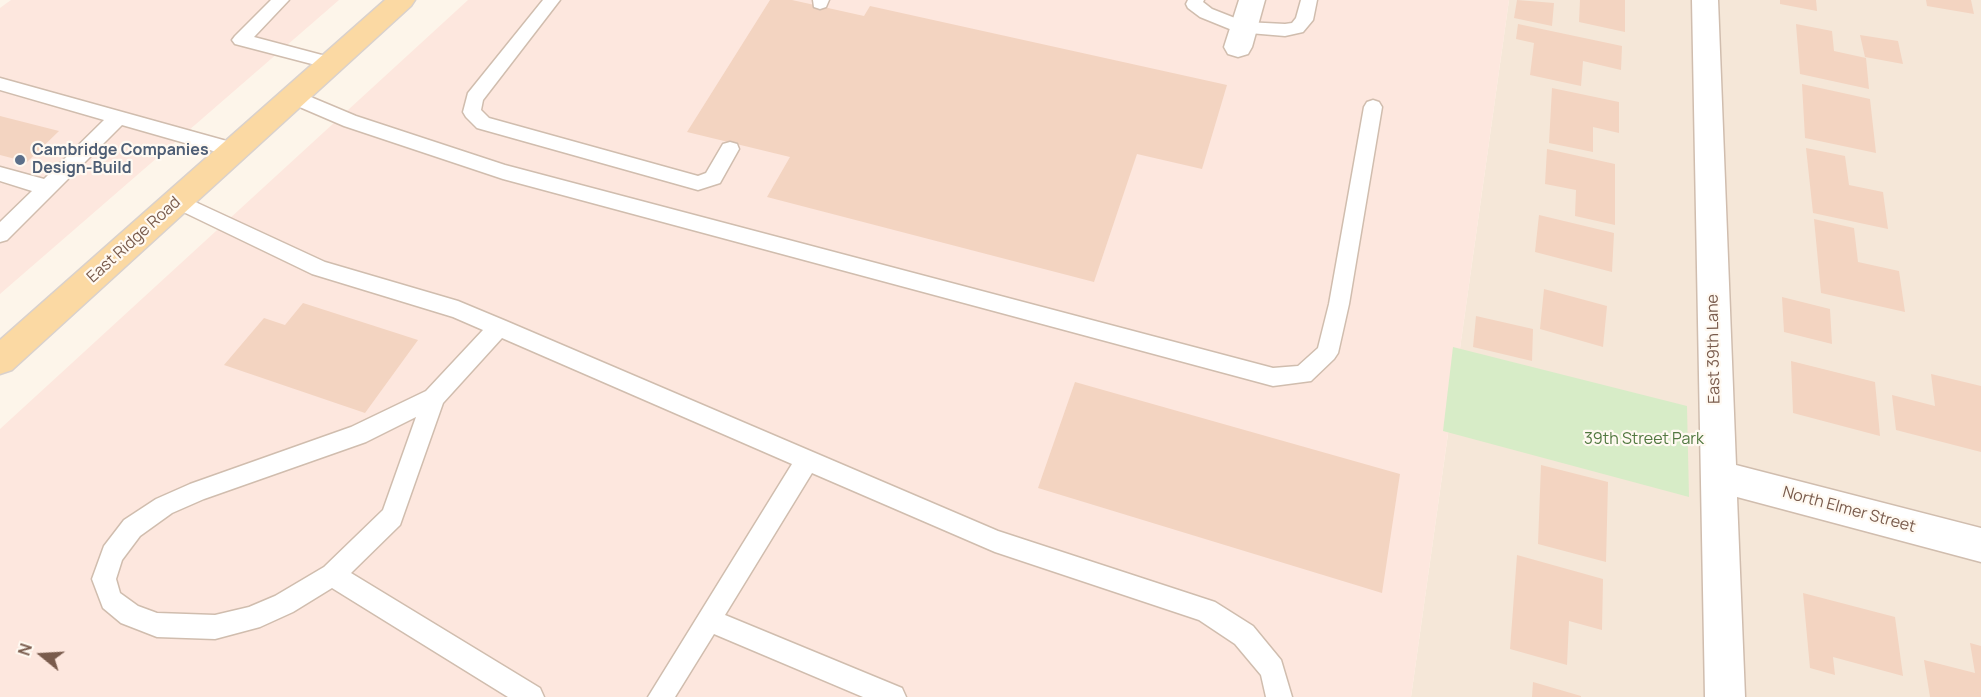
<!DOCTYPE html>
<style>
body{margin:0}
#map{position:relative;width:1981px;height:697px;overflow:hidden;background:#fdf5ea;font-family:Manrope,sans-serif}
canvas{display:block}
.north{position:absolute;left:12px;top:625px;width:60px;height:60px;-webkit-text-stroke:4px #fff9f1;paint-order:stroke;rotate:288deg;font-size:16px;font-weight:700;line-height:24px;text-align:center;color:#795b4c}
.north::after{content:'';display:block;margin:auto;width:21px;height:27px;background:#795b4c;clip-path:polygon(50% 0,100% 100%,50% 72%,0 100%)}
</style>
<div id="map">
<canvas width="1981" height="697"></canvas>
<div class="north">N</div>
</div>
<script>
const c = document.querySelector('canvas').getContext('2d');
c.lineJoin = 'round';
function paint(path, color) { c.fillStyle = color; c.fill(path, 'evenodd'); }
const toPath = rows => new Path2D(rows.map(r => 'M' + r).join(''));
function stroke(path, color, width, dash) { c.strokeStyle = color; c.lineWidth = width; c.lineCap = dash ? 'butt' : 'round'; c.setLineDash(dash || []); c.stroke(path); }
function write(font, color, halo, rows, align = 'center') {
  c.font = font + ' Manrope,sans-serif'; c.lineWidth = 4.5; c.setLineDash([]); c.textBaseline = 'middle'; c.strokeStyle = halo; c.fillStyle = color; for (const [text, x, y, turn = 0] of rows) {
    c.save(); c.translate(x, y); c.rotate((+turn || 0) * Math.PI / 180); c.textAlign = isNaN(turn) ? turn : align; if (halo) c.strokeText(text, 0, 0); c.fillText(text, 0, 0); c.restore();
  }
}
const residential = toPath([
 [1509,0,1981,0,1981,697,1411,697]
]);
const commercial = toPath([
 [11,0,339,0,0,294,0,8],
 [468,0,1509,0,1411,697,0,697,0,429]
]);
const green = toPath([
 [1453,347,1687,406,1689,497,1443,431]
]);
const building = toPath([
 [770,0,792,0,864,16,870,6,1227,85,1202,169,1137,154,1094,282,767,197,790,157,687,132],
 [1517,0,1554,3,1552,26,1514,18],
 [1580,0,1625,0,1625,32,1579,22],
 [1780,0,1816,0,1817,11,1780,4],
 [1926,0,1971,0,1974,14,1927,6],
 [1518,24,1622,46,1621,70,1583,61,1581,86,1530,75,1534,43,1516,39],
 [1796,24,1832,31,1834,51,1866,58,1869,89,1800,74],
 [1860,35,1898,41,1903,64,1865,57],
 [1802,84,1870,99,1876,153,1805,138],
 [1552,88,1619,102,1619,133,1593,127,1593,152,1549,143],
 [0,116,59,131,27,162,0,155],
 [1806,148,1845,156,1849,185,1883,192,1888,229,1813,213],
 [1547,149,1615,164,1615,225,1575,216,1576,190,1545,184],
 [1539,215,1614,233,1612,272,1535,252],
 [1814,219,1854,228,1858,262,1899,271,1905,312,1821,293],
 [1544,289,1607,306,1603,347,1540,329],
 [1782,297,1830,309,1832,344,1784,332],
 [303,303,418,340,365,413,224,365,264,318,285,325],
 [1476,316,1533,329,1532,361,1473,347],
 [1791,361,1875,382,1880,436,1793,413],
 [1931,374,1981,386,1981,452,1896,430,1892,395,1935,406],
 [1075,382,1400,474,1382,593,1038,488],
 [1541,465,1608,482,1606,562,1538,544],
 [1517,555,1603,579,1602,630,1569,621,1567,665,1510,649],
 [1803,593,1895,617,1903,676,1833,657,1835,675,1810,668],
 [1970,643,1981,646,1981,697,1930,697,1924,660,1975,673],
 [1533,682,1581,696,1581,697,1532,697]
]);
const lane = toPath([
 [271,0,289,0,254,37,337,59,340,63,337,67,331,69,235,44,232,40,235,36,271,0],
 [543,0,560,0,483,100,481,110,489,118,698,176,706,173,723,144,730,142,737,144,739,149,720,183,698,190,477,128,466,117,463,112,468,93,543,0],
 [813,0,829,0,826,7,820,9,814,7,813,0],
 [1188,0,1204,0,1203,2,1212,9,1245,22,1285,24,1292,23,1296,18,1301,0,1317,0,1313,20,1303,32,1285,36,1237,32,1200,17,1188,8,1186,4,1188,0],
 [0,78,234,143,241,145,243,150,241,155,234,157,122,125,7,240,0,242,0,222,32,191,0,181,0,167,44,179,104,120,0,90,0,78],
 [294,90,356,116,505,165,1273,368,1298,366,1318,348,1329,304,1364,107,1367,102,1373,100,1379,102,1382,107,1349,304,1338,353,1334,359,1311,381,1273,386,503,179,344,126,288,102,285,97,288,92,294,90],
 [178,194,325,262,458,301,506,321,998,531,1215,602,1253,626,1281,660,1292,697,1266,697,1261,675,1235,644,1199,620,995,552,812,473,725,615,902,688,906,697,863,697,714,634,675,697,648,697,792,464,502,338,443,403,400,525,351,573,540,688,544,697,508,697,332,588,293,612,260,627,215,639,157,637,121,623,103,608,92,579,104,546,124,520,156,499,190,484,351,427,426,391,483,330,453,317,312,274,171,206,168,201,171,196,178,194],
 [416,417,383,510,324,567,275,596,249,607,215,615,157,613,138,606,120,593,116,579,122,560,140,536,172,513,204,499,366,442,416,417]
]);
const street = toPath([
 [1239,0,1265,0,1252,47,1248,54,1238,57,1228,54,1224,47,1239,0],
 [1692,0,1718,0,1736,465,1981,528,1981,562,1737,497,1745,697,1705,697,1692,0]
]);
const primary = toPath([
 [385,0,415,0,411,6,12,370,0,374,0,340,385,0]
]);
const markers = [
 [20,160,6,"#5c6f8a"]
];
const serviceNames = [
 ["Cambridge Companies",32,151],
 ["Design-Build",32,169]
];
const streetNames = [
 ["East Ridge Road",134,240,-42],
 ["East 39th Lane",1714,349,-91],
 ["North Elmer Street",1849,510,15]
];
const parkNames = [
 ["39th Street Park",1644,440]
];
paint(residential, '#f5e7d8');
paint(commercial, '#fde7de');
paint(green, '#d7ecc7');
paint(building, '#f3d4c1');
stroke(lane, '#d0bdae', 3);
stroke(street, '#d0bdae', 3);
stroke(primary, '#d9d1cd', 3);
paint(lane, '#fff');
paint(street, '#fff');
paint(primary, '#fbd9a3');
for (const [x, y, r, color] of markers) { const dot = new Path2D(); dot.arc(x, y, r, 0, 2 * Math.PI); c.fillStyle = color; c.fill(dot); stroke(dot, '#fff9f1', 2); }
write('bold 16px', '#4e5e75', '#fff9f1', serviceNames, 'left');
write('16px', '#795b4c', '#fff9f1', streetNames);
write('16px', '#527941', '#fff9f1', parkNames);
</script>
